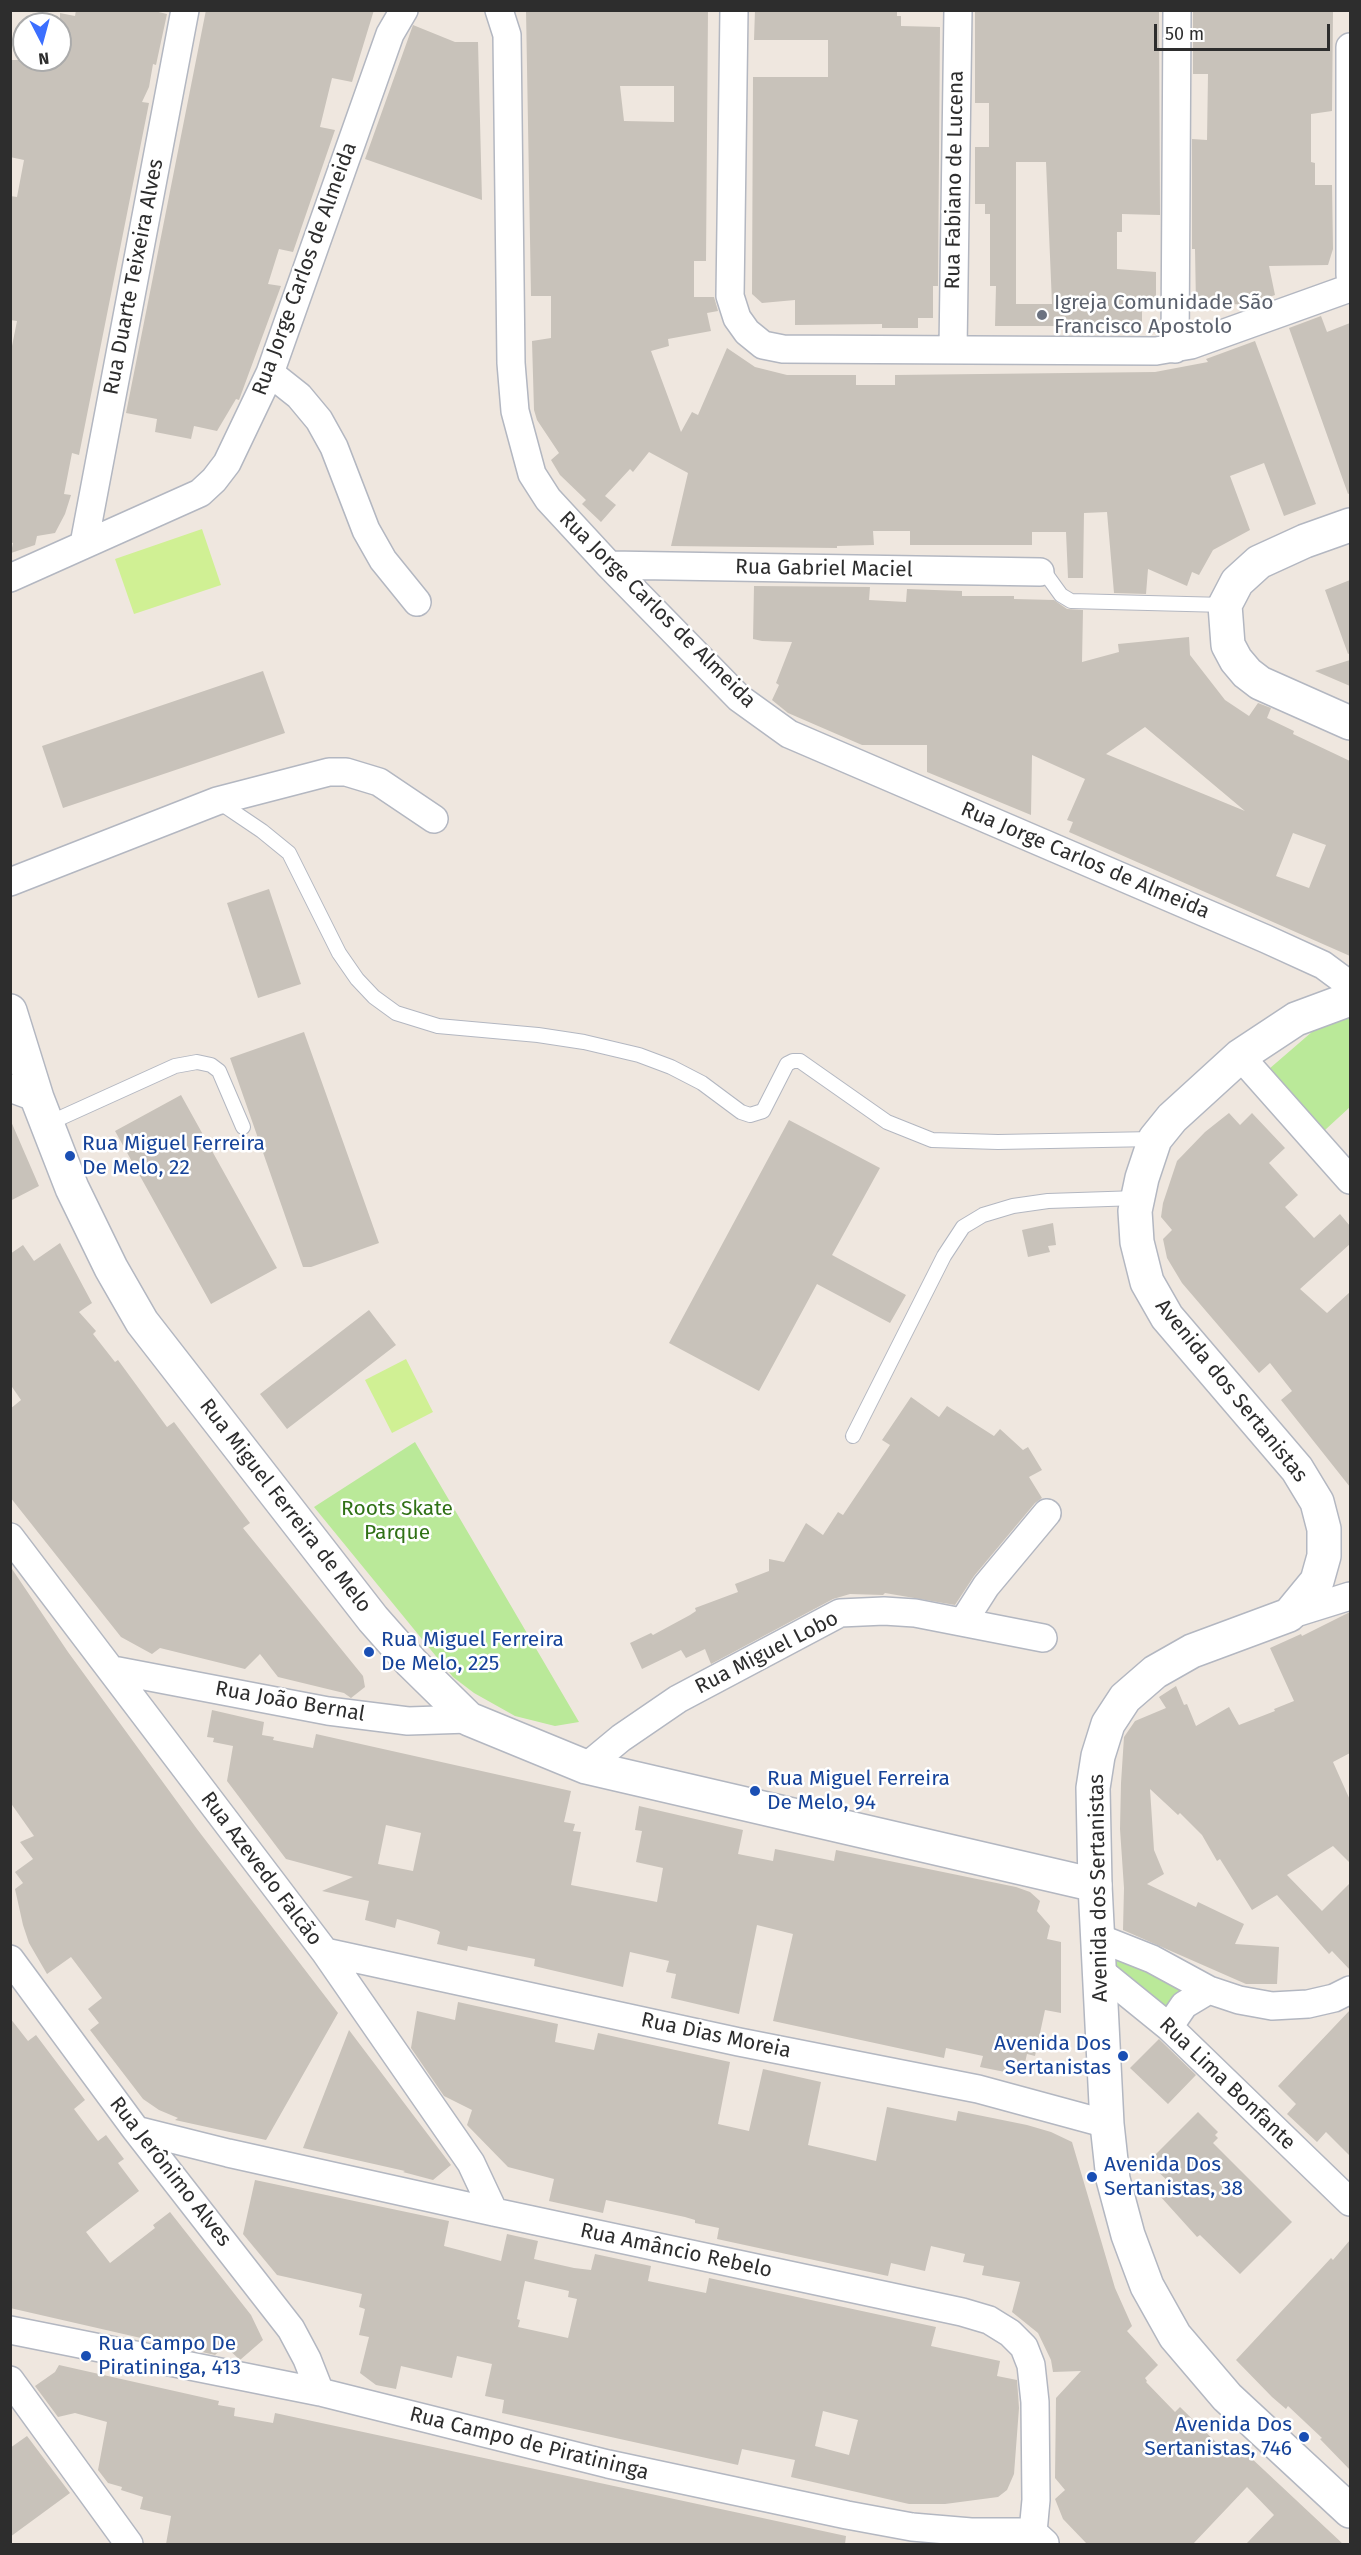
<!DOCTYPE html>
<meta charset="utf-8">
<style>
body{margin:0}
#map{position:relative;width:1361px;height:2555px;overflow:hidden;background:#efe7df;font-family:"Fira Sans",sans-serif}
canvas{display:block}
.frame{position:absolute;inset:0;border:12px solid #2d2d2d;pointer-events:none}
.north{position:absolute;left:12px;top:12px;width:60px;height:60px;box-sizing:border-box;background:#fff;border:2px solid #ababab;border-radius:50%;rotate:174deg;font-size:16px;font-weight:700;line-height:24px;text-align:center;color:#2d2d2d}
.north::after{content:'';display:block;margin:auto;width:21px;height:27px;background:#3c6fff;clip-path:polygon(50% 0,100% 100%,50% 72%,0 100%)}
.scale{position:absolute;left:1154px;top:24px;width:176px;height:27px;box-sizing:border-box;border:3px solid #2d2d2d;border-top:0;padding-left:8px;font-size:18px;line-height:21px;white-space:nowrap;color:#2d2d2d;-webkit-text-stroke:4px #fff;paint-order:stroke}
</style>
<div id="map">
<canvas width="1361" height="2555"></canvas>
<div class="frame"></div>
<div class="north">N</div>
<div class="scale">50 m</div>
</div>
<script>
const c = document.querySelector('canvas').getContext('2d');
c.lineJoin = 'round';
function paint(path, color) { c.fillStyle = color; c.fill(path, 'evenodd'); }
const toPath = rows => new Path2D(rows.map(r => 'M' + r).join(''));
function stroke(path, color, width, dash) { c.strokeStyle = color; c.lineWidth = width; c.lineCap = dash ? 'butt' : 'round'; c.setLineDash(dash || []); c.stroke(path); }
function write(font, color, halo, rows, align = 'center') {
  c.font = font + ' "Fira Sans",sans-serif'; c.lineWidth = 5; c.setLineDash([]); c.textBaseline = 'middle'; c.strokeStyle = halo; c.fillStyle = color; for (const [text, x, y, turn = 0] of rows) {
    c.save(); c.translate(x, y); c.rotate((+turn || 0) * Math.PI / 180); c.textAlign = isNaN(turn) ? turn : align; if (halo) c.strokeText(text, 0, 0); c.fillText(text, 0, 0); c.restore();
  }
}
const green = toPath([
 [1350,1016,1350,1107,1325,1130,1269,1069,1313,1031],
 [415,1442,579,1722,555,1726,515,1716,474,1693,453,1677,314,1507],
 [1119,1954,1186,1992,1166,2010,1115,1974,1113,1961]
]);
const pitch = toPath([
 [202,529,221,585,134,614,115,559],
 [406,1359,433,1412,392,1433,365,1380]
]);
const building = toPath([
 [76,10,150,10,167,14,156,65,153,64,149,87,142,102,149,103,79,455,72,453,64,494,71,495,65,514,55,533,37,536,35,545,11,553,13,543,10,542,10,356,17,321,10,320,10,196,17,197,24,160,10,157,10,60,60,60,60,13,75,16],
 [206,10,374,10,352,82,332,78,320,127,335,130,293,252,279,249,268,284,281,286,239,400,236,399,217,431,194,426,191,439,155,432,157,419,126,413],
 [526,10,708,10,706,261,694,261,694,297,714,297,718,311,707,313,711,331,668,339,669,346,651,351,681,432,692,412,698,415,727,348,755,367,787,375,856,375,856,385,895,385,895,375,1155,372,1208,362,1206,359,1255,341,1316,504,1284,516,1264,463,1230,476,1250,530,1213,550,1199,575,1192,572,1187,586,1148,569,1146,594,1114,593,1107,512,1084,513,1083,578,1068,578,1066,532,1032,532,1032,545,910,545,910,531,873,531,874,545,837,546,837,548,671,546,688,473,649,452,633,472,630,469,605,496,616,505,601,522,582,504,586,500,560,475,551,460,559,453,537,420,534,410,532,341,551,338,551,296,531,296],
 [620,86,674,86,674,122,624,121],
 [755,10,897,10,897,16,901,16,901,26,940,27,938,286,933,286,933,318,918,318,918,328,882,328,882,324,795,325,795,300,762,303,752,294,753,77,828,77,828,40,754,40],
 [975,10,1159,10,1160,215,1122,214,1122,232,1117,232,1117,269,1156,272,1156,309,1142,309,1142,326,995,326,996,286,990,286,990,214,985,214,985,204,975,204,975,147,989,147,989,103,975,103],
 [1016,162,1046,162,1052,304,1016,304],
 [1193,10,1333,10,1332,111,1311,114,1311,162,1315,163,1315,185,1332,185,1333,249,1328,265,1269,266,1275,295,1250,304,1196,305,1195,249,1192,249,1192,139,1207,140,1208,74,1193,74],
 [413,25,455,42,478,42,482,200,365,159],
 [1321,316,1327,332,1350,323,1350,493,1348,494,1289,328],
 [1350,580,1350,653,1348,654,1325,590],
 [754,586,870,587,869,600,906,602,907,589,962,591,962,596,1014,596,1014,599,1054,600,1067,609,1083,610,1082,662,1119,652,1118,644,1189,637,1190,655,1225,700,1249,716,1258,703,1271,708,1267,718,1294,731,1293,734,1350,761,1350,956,1069,832,1073,822,1067,820,1085,779,1032,755,1031,815,927,772,927,745,862,745,788,713,772,700,779,685,776,683,792,642,762,641,753,639],
 [1145,727,1245,811,1106,754],
 [1293,833,1326,845,1309,888,1276,876],
 [1350,660,1350,686,1315,671],
 [263,671,285,733,63,808,42,746],
 [269,889,301,984,258,998,227,903],
 [304,1032,379,1243,311,1267,303,1267,230,1058],
 [181,1095,277,1268,211,1304,115,1131],
 [1229,1113,1240,1125,1252,1113,1285,1148,1269,1163,1298,1195,1285,1207,1314,1238,1340,1214,1350,1226,1350,1244,1300,1289,1327,1313,1350,1292,1350,1487,1281,1400,1292,1391,1270,1363,1259,1373,1182,1283,1167,1258,1163,1239,1172,1230,1161,1217,1163,1203,1177,1161,1205,1132],
 [10,1119,39,1186,10,1201],
 [789,1120,880,1168,832,1255,906,1295,890,1323,817,1284,759,1391,669,1343],
 [1053,1223,1056,1245,1048,1246,1050,1252,1028,1257,1022,1230],
 [60,1243,92,1303,79,1312,96,1331,93,1334,115,1362,118,1360,167,1427,174,1422,250,1523,243,1528,363,1676,365,1687,351,1698,344,1693,278,1677,260,1654,245,1669,160,1648,152,1654,121,1637,10,1497,10,1409,21,1400,10,1384,10,1254,23,1245,34,1261],
 [369,1310,396,1345,287,1429,260,1394],
 [911,1397,939,1417,947,1406,994,1436,1000,1429,1023,1450,1028,1447,1042,1470,1029,1477,1042,1498,1035,1503,974,1576,955,1605,885,1593,883,1595,850,1594,833,1599,711,1664,705,1649,686,1658,681,1650,642,1669,630,1643,651,1633,653,1635,690,1615,696,1611,695,1608,738,1592,735,1584,769,1571,769,1559,784,1562,806,1523,823,1535,838,1512,843,1515,890,1445,882,1440],
 [10,1566,68,1652,197,1829,338,2013,266,2140,175,2120,178,2118,159,2110,143,2099,90,2030,99,2023,88,2009,102,1998,71,1957,47,1974,29,1943,23,1925,15,1889,23,1883,15,1872,33,1859,20,1842,34,1836,10,1802],
 [1350,1612,1350,1753,1333,1762,1350,1800,1350,1863,1333,1846,1287,1875,1322,1911,1350,1883,1350,1970,1332,1951,1329,1954,1277,1895,1252,1910,1220,1859,1217,1861,1202,1835,1180,1813,1178,1815,1150,1789,1154,1850,1164,1874,1147,1884,1196,1907,1198,1902,1244,1924,1235,1944,1279,1947,1277,1984,1246,1984,1123,1930,1124,1888,1120,1829,1121,1783,1124,1737,1135,1721,1166,1708,1159,1697,1176,1686,1184,1705,1187,1704,1196,1726,1229,1707,1239,1725,1275,1711,1274,1709,1294,1701,1270,1648,1301,1634,1302,1636],
 [212,1710,264,1722,262,1735,274,1737,273,1740,313,1748,316,1734,571,1791,564,1822,575,1824,573,1831,581,1832,571,1885,657,1902,663,1868,636,1862,642,1831,635,1830,639,1806,743,1830,738,1854,773,1861,775,1849,834,1861,836,1850,1016,1887,1030,1892,1040,1901,1037,1911,1050,1926,1047,1939,1061,1942,1061,2013,1045,2010,1035,2056,1027,2054,1024,2067,1011,2064,1009,2070,1006,2069,1005,2072,980,2067,983,2056,946,2048,944,2058,773,2021,793,1934,757,1925,739,2014,671,1998,676,1974,666,1972,669,1961,630,1952,623,1987,534,1966,535,1959,468,1946,467,1951,437,1944,440,1932,437,1930,397,1919,395,1928,365,1920,369,1901,322,1891,353,1877,286,1859,227,1781,233,1746,213,1742,214,1738,207,1737],
 [386,1825,421,1833,413,1871,378,1864],
 [458,2002,558,2024,555,2042,594,2050,598,2033,730,2062,718,2124,749,2131,763,2069,821,2082,808,2145,876,2161,887,2107,956,2121,958,2111,1027,2125,1051,2132,1072,2142,1115,2288,1132,2326,1127,2331,1158,2365,1145,2378,1147,2381,1146,2382,1175,2412,1180,2407,1224,2450,1233,2441,1343,2544,1246,2544,1274,2515,1247,2487,1193,2544,1087,2544,1063,2519,1055,2499,1065,2490,1055,2478,1056,2398,1081,2371,1053,2372,1051,2360,1038,2333,1012,2312,1020,2282,982,2275,984,2266,963,2262,965,2254,931,2246,925,2271,891,2263,888,2276,717,2239,719,2228,695,2223,695,2220,685,2217,606,2200,603,2213,549,2201,554,2179,508,2167,467,2125,472,2110,444,2096,411,2048,417,2011,455,2020],
 [1350,2010,1350,2156,1326,2132,1317,2142,1287,2114,1296,2104,1278,2086],
 [10,2018,28,2041,36,2035,85,2100,74,2109,98,2141,106,2135,124,2159,118,2163,139,2191,86,2232,110,2263,155,2228,153,2225,170,2212,251,2315,263,2340,240,2360,225,2346,215,2355,10,2308],
 [349,2030,451,2165,433,2180,403,2172,405,2171,303,2148],
 [1159,2039,1196,2075,1168,2104,1130,2068],
 [1198,2112,1218,2132,1215,2135,1218,2138,1213,2143,1292,2222,1240,2274,1200,2235,1197,2237,1160,2196,1172,2185,1148,2162],
 [255,2180,449,2221,444,2246,501,2261,507,2234,538,2241,534,2259,574,2268,591,2270,595,2254,651,2266,648,2281,706,2293,709,2278,936,2327,931,2346,1000,2361,997,2376,1017,2380,1019,2408,1014,2474,1007,2490,998,2497,945,2504,909,2504,791,2477,795,2460,742,2449,738,2465,502,2413,504,2400,485,2396,492,2364,457,2356,452,2378,401,2366,396,2389,376,2385,360,2373,369,2337,359,2335,365,2309,359,2307,362,2294,277,2275,243,2234],
 [525,2281,569,2291,568,2297,577,2299,568,2338,518,2327,520,2320,517,2319],
 [823,2411,858,2420,849,2455,815,2446],
 [1350,2240,1350,2470,1320,2439,1322,2438,1288,2406,1286,2409,1272,2397,1236,2360,1319,2271,1331,2258,1333,2260],
 [59,2365,219,2401,218,2405,235,2408,234,2416,273,2423,275,2413,846,2536,845,2544,166,2544,171,2516,140,2509,143,2497,121,2490,122,2487,108,2483,98,2470,107,2422,75,2413,58,2417,35,2386,55,2372],
 [27,2436,70,2493,10,2537,10,2448]
]);
const service = toPath([
 [1040,572,1048,577,1061,595,1071,601,1225,605],
 [219,802,262,831,289,853,339,953,357,979,374,997,396,1013,438,1026,538,1035,584,1042,639,1055,671,1067,702,1083,741,1112,750,1115,763,1111,787,1064,793,1061,800,1061,887,1122,932,1140,998,1142,1154,1139],
 [47,1124,175,1066,197,1062,211,1065,219,1071,243,1127],
 [853,1436,944,1256,963,1227,983,1215,1013,1206,1048,1201,1138,1198]
]);
const minor = toPath([
 [499,10,507,35,511,363,515,411,532,474,548,499,609,565,739,698,789,734,1266,939,1323,965,1350,985],
 [734,10,730,296,737,318,747,332,763,345,783,349,1156,351,1191,345,1350,288],
 [1350,47,1350,275],
 [953,349,958,10],
 [1175,349,1177,10],
 [270,373,299,396,319,420,334,447,366,530,383,560,417,602],
 [84,544,185,10],
 [609,565,1040,572],
 [10,578,200,493,214,480,227,463,270,373,390,34,404,10],
 [10,882,217,801,329,772,346,772,379,782,434,819],
 [1240,1056,1350,1180],
 [10,1088,37,1098],
 [10,1537,325,1952,471,2163,494,2212],
 [1289,1615,1350,1596],
 [963,1622,986,1586,1047,1513],
 [113,1670,328,1711,408,1721,469,1719],
 [586,1767,621,1738,678,1699,840,1613,884,1611,915,1613,1043,1638],
 [1099,1938,1152,1959,1209,1990,1239,2000,1272,2006,1308,2004,1334,1998,1350,1990],
 [325,1952,739,2042,978,2089,1107,2124],
 [10,1959,136,2130,291,2329,307,2359,320,2392],
 [1100,1971,1169,2027,1350,2202],
 [1169,2027,1184,2005,1209,1990],
 [136,2130,228,2153,494,2212,962,2312,989,2320,1010,2333,1024,2347,1031,2365,1035,2402,1036,2500,1033,2532],
 [10,2330,320,2392,608,2464,847,2515,912,2527,971,2532,1033,2532,1045,2543],
 [10,2380,129,2544]
]);
const tertiary = toPath([
 [1350,525,1305,541,1259,562,1237,582,1225,605,1228,645,1236,660,1247,673,1260,683,1350,723],
 [1095,1885,1093,1788,1098,1756,1108,1724,1125,1698,1155,1672,1192,1651,1289,1615,1317,1581,1324,1556,1324,1529,1317,1502,1297,1469,1167,1317,1147,1282,1137,1242,1135,1211,1142,1178,1155,1139,1172,1118,1240,1056,1296,1019,1350,999]
]);
const secondary = toPath([
 [10,1011,37,1098,72,1188,111,1268,142,1322,373,1619,411,1662,469,1719,586,1767,1095,1885,1107,2124,1113,2179,1128,2235,1147,2286,1175,2336,1227,2397,1350,2511]
]);
const markers = [
 [1042,315,6,"#6b7280"],
 [70,1156,6,"#1a4fb4"],
 [369,1652,6,"#1a4fb4"],
 [755,1791,6,"#1a4fb4"],
 [1123,2056,6,"#1a4fb4"],
 [1092,2177,6,"#1a4fb4"],
 [86,2356,6,"#1a4fb4"],
 [1304,2437,6,"#1a4fb4"]
];
const streetNames = [
 ["Rua Fabiano de Lucena",955,180,-89],
 ["Rua Jorge Carlos de Almeida",305,269,-70],
 ["Rua Duarte Teixeira Alves",134,277,-79],
 ["Rua Gabriel Maciel",824,569,1],
 ["Rua Jorge Carlos de Almeida",657,610,45],
 ["Rua Jorge Carlos de Almeida",1085,861,23],
 ["Avenida dos Sertanistas",1231,1391,51],
 ["Rua Miguel Ferreira de Melo",285,1506,52],
 ["Rua Miguel Lobo",767,1653,-27],
 ["Rua João Bernal",290,1702,10],
 ["Rua Azevedo Falcão",261,1869,53],
 ["Avenida dos Sertanistas",1099,1888,-91],
 ["Rua Dias Moreia",716,2036,12],
 ["Rua Lima Bonfante",1227,2084,44],
 ["Rua Jerônimo Alves",170,2172,52],
 ["Rua Amâncio Rebelo",676,2251,12],
 ["Rua Campo de Piratininga",529,2444,14]
];
const worshipNames = [
 ["Igreja Comunidade São",1054,303],
 ["Francisco Apostolo",1054,327]
];
const transitNames = [
 ["Rua Miguel Ferreira",82,1144],
 ["De Melo, 22",82,1168],
 ["Rua Miguel Ferreira",381,1640],
 ["De Melo, 225",381,1664],
 ["Rua Miguel Ferreira",767,1779],
 ["De Melo, 94",767,1803],
 ["Avenida Dos",1111,2044,"right"],
 ["Sertanistas",1111,2068,"right"],
 ["Avenida Dos",1104,2165],
 ["Sertanistas, 38",1104,2189],
 ["Rua Campo De",98,2344],
 ["Piratininga, 413",98,2368],
 ["Avenida Dos",1292,2425,"right"],
 ["Sertanistas, 746",1292,2449,"right"]
];
const parkNames = [
 ["Roots Skate",397,1509],
 ["Parque",397,1533]
];
paint(green, '#bae999');
paint(pitch, '#d0f094');
paint(building, '#c8c2ba');
stroke(service, '#b3b7c1', 16);
stroke(minor, '#b3b7c1', 30);
stroke(tertiary, '#b3b7c1', 36);
stroke(secondary, '#b3b7c1', 36);
stroke(service, '#fff', 14);
stroke(minor, '#fff', 27);
stroke(tertiary, '#fff', 33);
stroke(secondary, '#fff', 33);
for (const [x, y, r, color] of markers) { const dot = new Path2D(); dot.arc(x, y, r, 0, 2 * Math.PI); c.fillStyle = color; c.fill(dot); stroke(dot, '#fff', 2); }
write('21px', '#2d2d2d', '#fff', streetNames);
write('21px', '#5b616d', '#fff', worshipNames, 'left');
write('21px', '#164399', '#fff', transitNames, 'left');
write('21px', '#307116', '#fff', parkNames);
</script>
